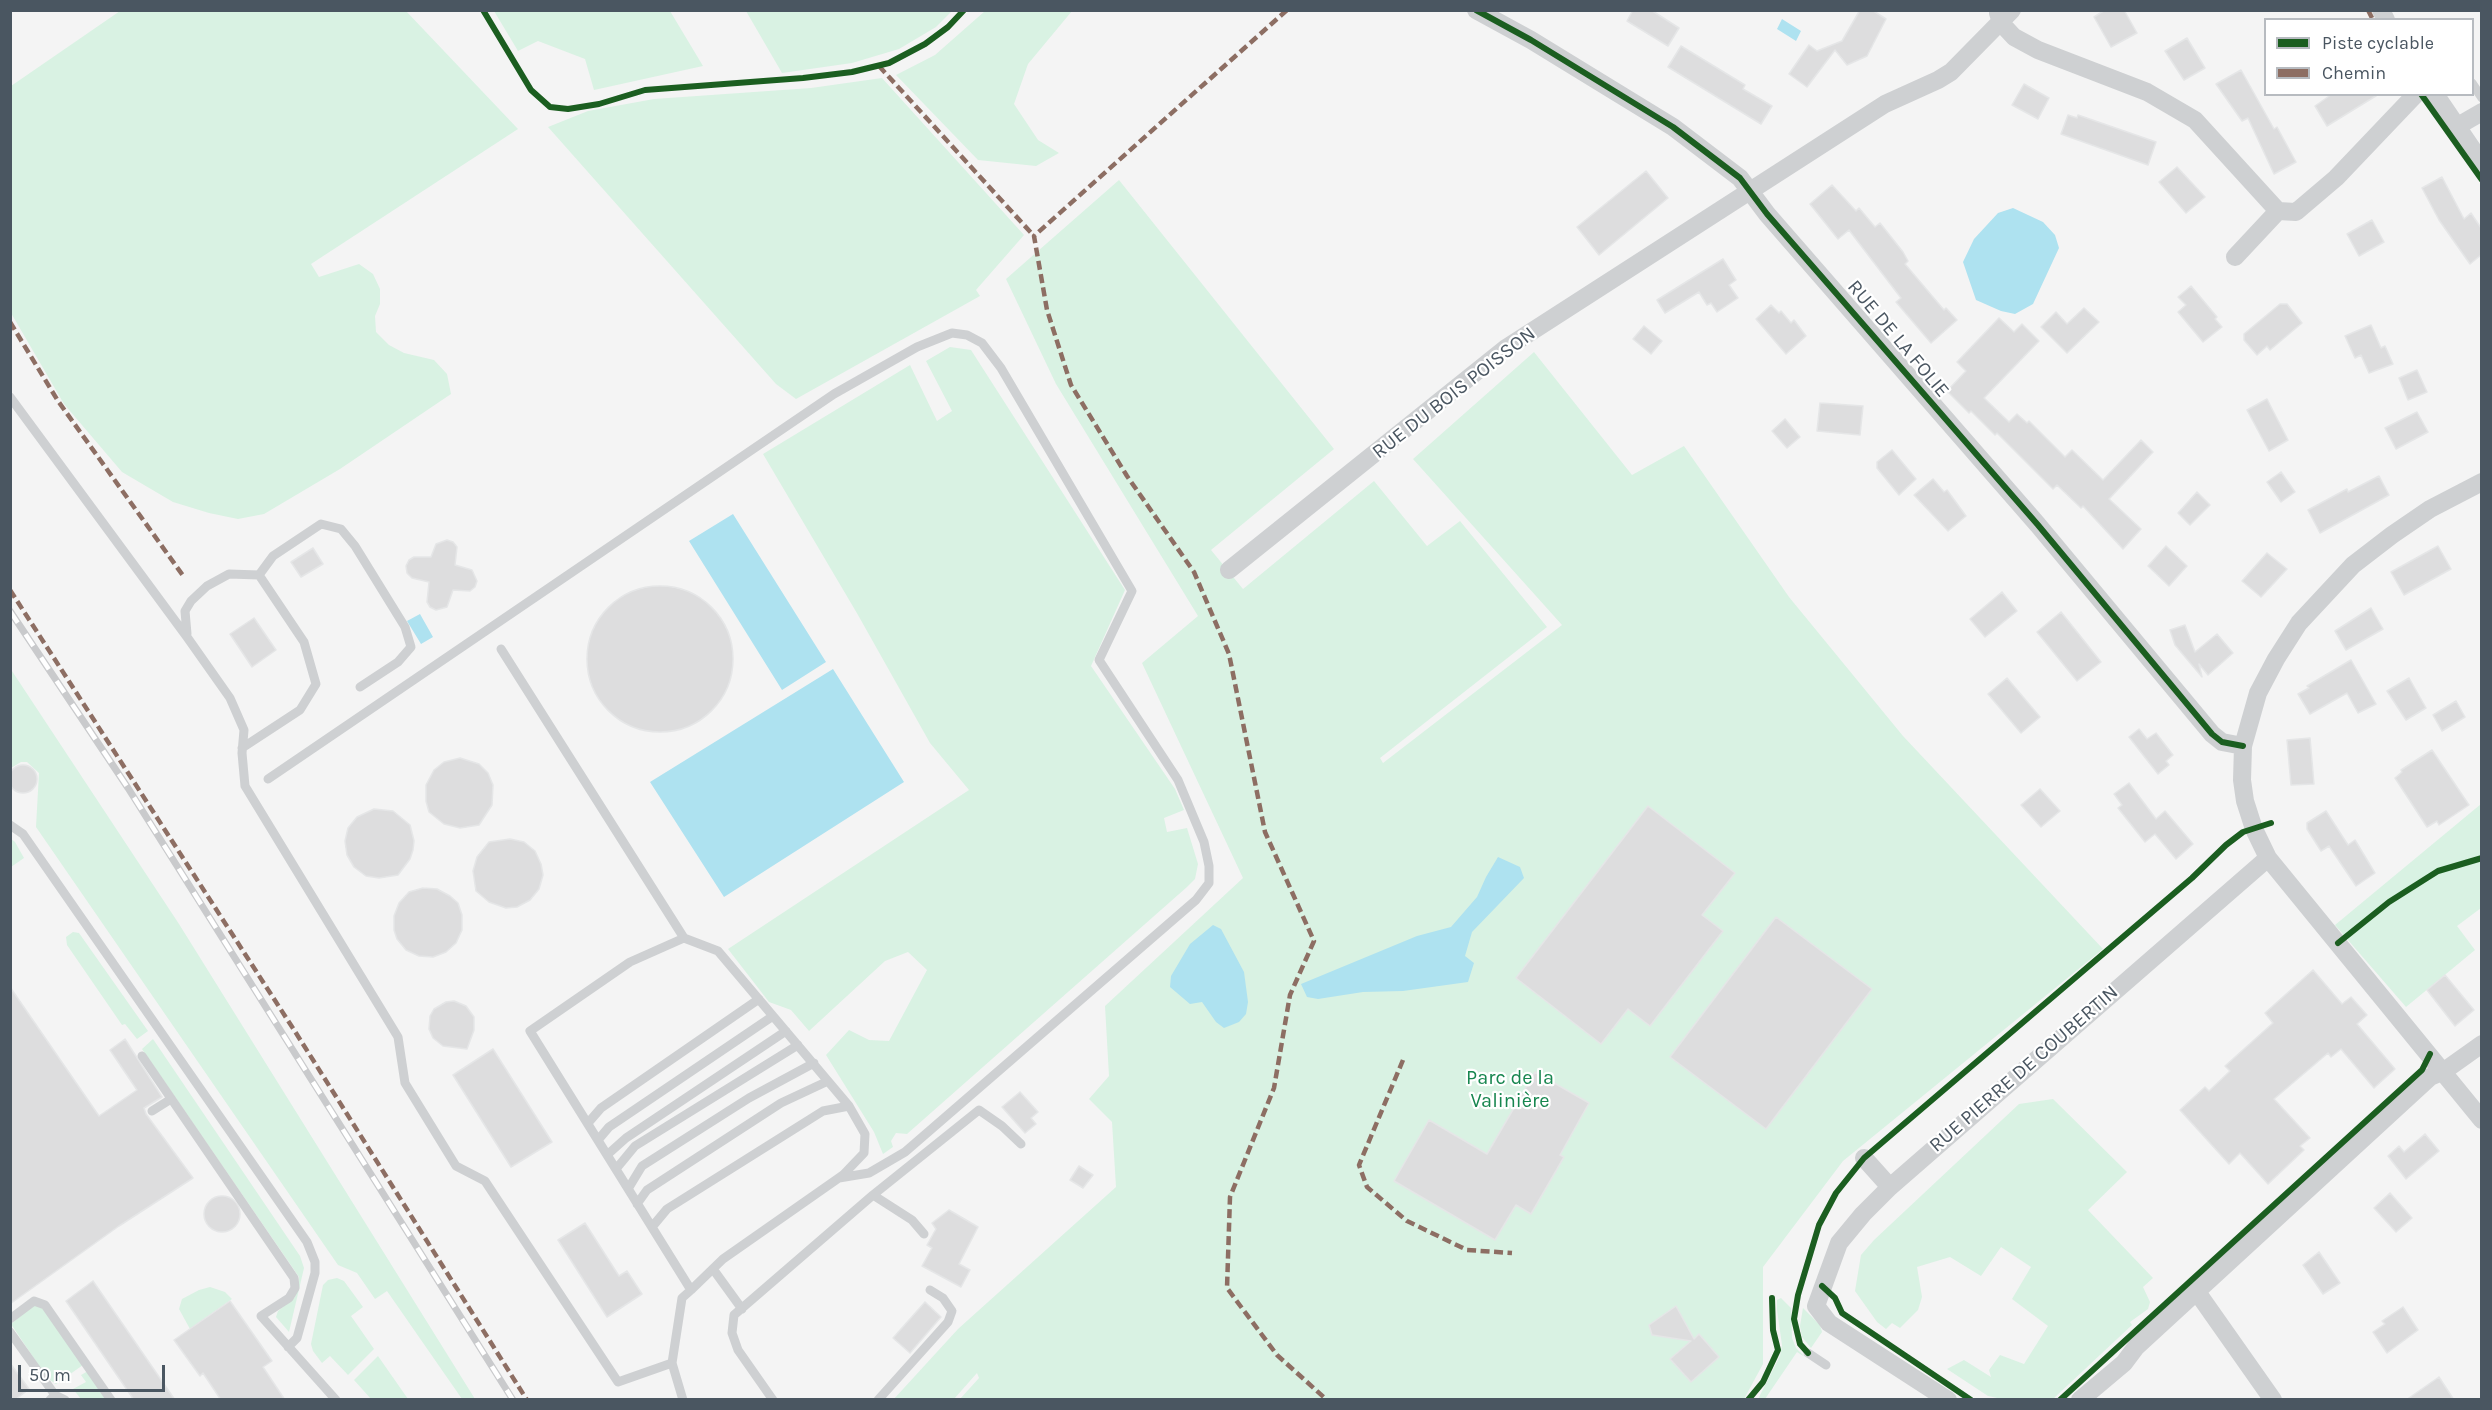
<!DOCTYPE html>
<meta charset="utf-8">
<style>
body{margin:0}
#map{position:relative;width:2492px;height:1410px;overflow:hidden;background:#f4f4f4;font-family:Karla,sans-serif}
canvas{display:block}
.frame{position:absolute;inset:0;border:12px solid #4a5661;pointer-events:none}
.legend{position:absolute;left:2264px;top:18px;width:210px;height:78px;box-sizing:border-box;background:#fff;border:2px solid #b7bbc0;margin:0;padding:8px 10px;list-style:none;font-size:18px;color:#4a5661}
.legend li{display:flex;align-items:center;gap:12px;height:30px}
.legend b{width:30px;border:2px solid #b7bbc0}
.scale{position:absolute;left:18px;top:1365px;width:147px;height:27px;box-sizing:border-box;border:3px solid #4a5661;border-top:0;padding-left:8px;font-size:18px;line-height:21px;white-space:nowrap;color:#4a5661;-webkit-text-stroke:4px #fff;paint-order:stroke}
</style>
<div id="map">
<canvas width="2492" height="1410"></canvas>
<div class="frame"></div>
<ul class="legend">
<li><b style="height:8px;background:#1b5e20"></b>Piste cyclable</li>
<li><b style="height:8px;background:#8d6e63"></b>Chemin</li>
</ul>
<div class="scale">50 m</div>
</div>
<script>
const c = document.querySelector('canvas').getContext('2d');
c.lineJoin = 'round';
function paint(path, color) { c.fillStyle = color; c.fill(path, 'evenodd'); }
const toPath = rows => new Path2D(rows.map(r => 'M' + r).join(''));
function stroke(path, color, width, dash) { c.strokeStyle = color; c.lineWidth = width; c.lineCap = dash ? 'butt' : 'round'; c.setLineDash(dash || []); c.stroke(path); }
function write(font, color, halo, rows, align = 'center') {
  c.font = font + ' Karla,sans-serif'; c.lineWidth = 4.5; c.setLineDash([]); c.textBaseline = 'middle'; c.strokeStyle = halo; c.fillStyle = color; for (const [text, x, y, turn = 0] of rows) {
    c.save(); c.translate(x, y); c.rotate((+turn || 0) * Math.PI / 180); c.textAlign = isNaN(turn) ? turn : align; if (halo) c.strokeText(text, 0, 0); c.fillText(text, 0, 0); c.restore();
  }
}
const green = toPath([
 [120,11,406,11,518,129,311,264,319,277,359,264,373,274,380,289,380,304,375,316,376,332,389,345,404,353,434,360,447,374,451,394,340,469,264,514,238,519,209,513,173,502,122,472,64,404,11,313,11,86],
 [494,11,670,11,703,66,594,90,585,59,538,41,518,51],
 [746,11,952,11,936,27,899,49,852,63,782,73],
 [985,11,1072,11,1028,64,1014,104,1038,140,1059,153,1036,166,978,160,896,75,935,55],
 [882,78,1024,235,976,290,980,296,796,399,776,384,548,127,588,111,654,99,811,88],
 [1119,180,1334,449,1211,550,1243,589,1374,481,1427,546,1460,521,1547,627,1380,758,1383,763,1562,625,1413,459,1534,352,1632,475,1684,446,1789,597,1903,736,2103,949,1843,1161,1763,1267,1763,1364,1744,1399,960,1399,979,1378,977,1373,954,1399,893,1400,958,1329,1116,1187,1112,1122,1089,1099,1109,1076,1105,1006,1243,878,1142,663,1198,616,1056,384,1006,279],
 [950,347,971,350,1125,590,1091,666,1175,789,1184,810,1164,818,1167,832,1187,828,1198,864,1195,879,1187,887,907,1134,896,1133,891,1141,893,1147,883,1154,874,1132,826,1055,849,1030,869,1040,889,1041,927,970,908,952,885,961,809,1031,791,1010,769,1002,728,949,969,790,930,743,858,615,763,454,910,365,937,421,952,411,926,361],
 [10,668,179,924,475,1399,462,1399,387,1291,375,1299,357,1273,338,1265,36,827,39,773,27,762,21,762,11,768],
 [2481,804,2481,908,2457,926,2475,950,2406,1007,2335,925],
 [10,838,15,842,24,858,11,867],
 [73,932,79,933,148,1031,137,1039,125,1024,122,1025,67,945,66,937],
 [153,1039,300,1256,304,1268,289,1332,276,1317,278,1311,295,1297,299,1277,142,1049],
 [2053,1099,2127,1172,2088,1210,2153,1278,2143,1287,2150,1302,2148,1309,2130,1322,2132,1325,2053,1399,2002,1399,1988,1396,1947,1369,1964,1360,1991,1377,1989,1370,2000,1355,2024,1364,2048,1326,2012,1299,2031,1267,2001,1247,1981,1276,1950,1257,1917,1267,1922,1297,1918,1310,1900,1328,1892,1323,1886,1329,1877,1322,1855,1291,1861,1255,1874,1240,2019,1104],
 [337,1278,344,1281,363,1307,351,1316,374,1349,348,1375,330,1356,322,1363,313,1351,311,1344,323,1285,328,1280],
 [210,1287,225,1292,232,1299,190,1329,179,1309,182,1299,199,1290],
 [1781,1298,1791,1308,1792,1338,1796,1348,1805,1357,1797,1352,1765,1399,1758,1399,1780,1356,1782,1345,1777,1310,1777,1300],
 [34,1305,43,1308,83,1365,56,1384,47,1378,11,1324],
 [1803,1308,1820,1325,1822,1332,1811,1348,1802,1337,1800,1326],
 [378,1356,408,1399,371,1399,354,1380],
 [88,1371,108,1399,81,1399,73,1389,86,1382,81,1375]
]);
const water = toPath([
 [1782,19,1801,31,1796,41,1777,29],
 [2013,208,2043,222,2055,235,2059,248,2033,304,2015,314,2001,311,1976,300,1963,262,1974,239,1998,213],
 [733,514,826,662,782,690,689,541],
 [420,614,433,637,421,644,407,621],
 [833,669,904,782,724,897,650,782],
 [1498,857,1520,867,1524,878,1472,932,1465,956,1474,963,1468,982,1403,991,1363,992,1318,999,1307,997,1301,984,1417,936,1451,927,1477,897,1486,877],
 [1213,925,1221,929,1244,972,1248,1002,1246,1014,1239,1022,1224,1028,1216,1022,1202,1002,1190,1004,1170,987,1171,976,1190,944]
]);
const building = toPath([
 [1633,10,1651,10,1679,28,1668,46,1627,21,1633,10],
 [1860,10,1872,10,1886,19,1867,56,1847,65,1835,50,1807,87,1789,74,1809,45,1817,51,1842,41,1860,10],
 [2105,10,2124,10,2137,33,2111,47,2094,17,2105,10],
 [2187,38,2205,68,2184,80,2165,51,2187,38],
 [1681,46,1745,85,1743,89,1772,106,1761,124,1668,67,1681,46],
 [2241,70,2274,129,2277,127,2296,162,2274,174,2248,118,2242,121,2216,84,2241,70],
 [2024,84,2049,98,2038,119,2012,105,2024,84],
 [2332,94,2379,94,2327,126,2315,106,2332,94],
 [2068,115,2077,118,2078,115,2156,142,2148,165,2061,134,2068,115],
 [2177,167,2205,197,2186,213,2159,182,2177,167],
 [1646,171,1668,198,1599,255,1577,227,1646,171],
 [2442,177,2464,219,2471,213,2481,228,2481,255,2470,264,2439,220,2422,188,2442,177],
 [1832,185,1856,211,1859,208,1875,227,1880,223,1903,252,1908,261,1905,264,1944,310,1946,308,1957,320,1931,343,1896,302,1901,298,1849,230,1838,239,1810,204,1832,185],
 [2372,220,2384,242,2359,256,2347,234,2372,220],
 [1723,259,1736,280,1729,285,1738,298,1717,312,1711,303,1707,305,1699,292,1665,313,1657,300,1723,259],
 [2191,286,2217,317,2215,319,2222,327,2203,342,2178,312,2186,305,2178,297,2191,286],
 [2280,304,2287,304,2302,323,2270,350,2267,346,2257,355,2244,340,2244,334,2280,304],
 [1771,305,1779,313,1781,311,1791,323,1794,320,1806,336,1786,354,1756,319,1771,305],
 [2084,308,2099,322,2067,353,2041,327,2056,312,2067,324,2084,308],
 [1999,318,2014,332,2022,324,2039,341,1984,398,2009,422,2017,414,2027,423,2029,421,2065,457,2072,450,2103,480,2141,440,2153,452,2109,499,2141,529,2123,549,2083,506,2081,508,2057,485,2053,489,1997,433,1995,435,1971,411,1969,413,1947,391,1966,371,1957,362,1999,318],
 [2371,325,2381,348,2385,346,2393,364,2369,373,2361,355,2355,358,2345,336,2371,325],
 [1644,326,1662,341,1651,354,1633,339,1644,326],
 [2417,370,2427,392,2408,400,2399,378,2417,370],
 [2267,399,2288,440,2269,451,2247,410,2267,399],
 [1820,403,1863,406,1860,435,1817,431,1820,403],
 [2417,412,2428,432,2396,449,2385,428,2417,412],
 [1785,419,1800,437,1787,448,1772,431,1785,419],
 [1892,450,1916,479,1899,495,1877,468,1877,462,1892,450],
 [2281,472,2295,492,2281,502,2267,482,2281,472],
 [2379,476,2389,495,2320,533,2308,510,2347,489,2348,492,2379,476],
 [1933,479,1944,492,1947,490,1966,516,1948,531,1914,495,1933,479],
 [2197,492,2210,505,2190,525,2178,513,2197,492],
 [447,540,453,542,457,547,455,565,472,570,477,581,475,587,470,591,453,590,447,607,436,610,430,607,427,602,429,582,412,578,407,573,406,566,409,560,414,557,431,557,436,544,447,540],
 [2166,546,2187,566,2169,586,2148,566,2166,546],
 [2438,546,2451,569,2404,595,2391,572,2438,546],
 [313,548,323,564,301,577,291,562,313,548],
 [2267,553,2287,569,2261,597,2242,581,2267,553],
 '587 659a73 73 0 1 1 146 0a73 73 0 1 1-146 0Z',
 [2002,592,2017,611,1985,637,1970,619,2002,592],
 [2371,608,2383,629,2346,650,2335,631,2371,608],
 [2061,612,2101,662,2077,681,2037,632,2061,612],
 [254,618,276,650,252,667,230,634,254,618],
 [2185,625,2195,652,2217,634,2233,653,2208,675,2199,664,2202,677,2175,645,2170,630,2185,625],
 [2351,660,2376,704,2358,713,2347,693,2310,714,2298,694,2309,688,2307,686,2351,660],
 [2007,678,2040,717,2021,733,1988,694,2007,678],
 [2409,678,2426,708,2406,720,2387,691,2409,678],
 [2456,701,2465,717,2442,731,2433,715,2456,701],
 [2139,729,2147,739,2156,733,2173,755,2166,761,2169,765,2158,774,2129,737,2139,729],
 [2310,738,2314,784,2291,785,2287,740,2310,738],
 [2432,750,2469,805,2439,825,2437,821,2427,827,2395,778,2402,772,2401,770,2432,750],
 [460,758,479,764,488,773,493,785,492,805,479,825,460,828,444,824,429,812,426,801,426,785,434,770,444,762,460,758],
 '9 779a14 14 0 1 1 28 0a14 14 0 1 1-28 0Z',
 [2129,783,2156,819,2165,811,2193,844,2176,859,2155,834,2145,842,2118,808,2122,805,2114,794,2129,783],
 [2040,789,2060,811,2041,827,2021,805,2040,789],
 [1648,806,1735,873,1702,915,1723,931,1650,1026,1628,1009,1601,1044,1516,978,1648,806],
 [374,809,393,811,410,825,414,841,413,850,410,859,398,875,379,878,366,876,354,867,347,855,345,841,348,828,357,817,374,809],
 [2326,811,2348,845,2355,840,2375,873,2356,886,2329,846,2321,851,2307,829,2307,823,2326,811],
 [510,839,524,842,535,851,541,864,543,875,539,889,530,900,517,907,506,908,489,902,476,891,473,871,477,857,489,842,510,839],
 [423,888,437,889,450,896,458,903,462,915,462,930,456,943,446,952,433,957,419,956,406,950,397,939,394,930,394,916,399,903,409,892,423,888],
 [1776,917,1872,989,1766,1129,1670,1057,1776,917],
 [2313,970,2342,1004,2351,997,2367,1015,2357,1024,2395,1069,2374,1088,2341,1049,2331,1057,2328,1053,2274,1099,2310,1138,2300,1146,2304,1150,2268,1184,2240,1153,2229,1164,2180,1110,2205,1087,2209,1091,2230,1071,2225,1066,2273,1023,2265,1013,2313,970],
 [2445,975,2474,1010,2455,1026,2427,990,2445,975],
 [10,987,99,1116,137,1090,110,1050,125,1039,162,1097,144,1108,146,1114,193,1178,119,1226,10,1304,10,987],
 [454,1001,466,1006,474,1017,474,1030,467,1049,443,1046,433,1038,429,1029,430,1016,434,1009,446,1002,454,1001],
 [493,1049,552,1142,511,1167,453,1075,493,1049],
 [1535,1072,1589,1103,1560,1155,1564,1157,1531,1214,1516,1205,1495,1240,1394,1181,1429,1120,1487,1154,1535,1072],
 [1020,1092,1038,1112,1031,1118,1036,1124,1025,1133,1002,1107,1020,1092],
 [2425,1134,2439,1151,2406,1179,2388,1156,2399,1146,2404,1152,2425,1134],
 [1079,1166,1093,1175,1083,1188,1070,1180,1079,1166],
 [2390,1193,2412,1218,2396,1232,2374,1208,2390,1193],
 '204 1214a18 18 0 1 1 36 0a18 18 0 1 1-36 0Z',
 [949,1210,978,1227,959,1264,970,1270,961,1287,922,1266,932,1248,927,1245,936,1229,932,1223,949,1210],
 [585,1223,619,1276,627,1271,642,1294,607,1317,558,1240,585,1223],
 [2319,1252,2340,1283,2323,1294,2303,1265,2319,1252],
 [93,1281,175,1400,134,1400,66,1301,93,1281],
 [230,1301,272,1361,263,1367,285,1400,221,1400,203,1373,200,1376,174,1340,230,1301],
 [925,1302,941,1317,910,1353,893,1338,925,1302],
 [1676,1306,1694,1339,1699,1334,1719,1357,1691,1382,1670,1359,1691,1341,1652,1335,1649,1325,1676,1306],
 [2403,1307,2418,1330,2387,1353,2373,1332,2385,1324,2382,1321,2403,1307],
 [10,1363,29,1389,15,1400,10,1400,10,1363],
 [2439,1377,2454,1400,2406,1400,2439,1377]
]);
const service = toPath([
 [2472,83,2482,98],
 [10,397,187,637,230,698,244,730,242,753,245,786,398,1037,405,1083,456,1166,485,1181,618,1382,672,1363],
 [259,575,273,556,321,524,341,529,355,546,405,627,411,647,398,662,360,687],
 [187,634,185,611,191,601,207,586,229,574,259,575],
 [501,649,684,938],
 [242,748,300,710,316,684,304,642,259,575],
 [268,779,834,394,917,347,952,333,967,335,982,343,1001,368,1132,591,1099,660,1178,780,1204,842,1209,866,1209,883,1196,900,905,1152,869,1173,839,1178],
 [10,825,23,834,307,1242,315,1262,315,1273,297,1338,288,1347],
 [142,1056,294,1278,295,1288,289,1298,261,1316,336,1400],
 [152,1111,171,1099],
 [588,1123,601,1108,759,999],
 [598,1140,609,1127,773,1016],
 [607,1155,626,1138,786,1031],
 [616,1169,635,1146,798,1045],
 [628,1189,642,1166,749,1098,814,1063],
 [873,1195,912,1220,924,1234],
 [637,1204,647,1190,781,1103,828,1081],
 [652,1227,667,1209,823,1111,849,1106],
 [713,1269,742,1309],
 [10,1319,34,1301,45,1305,111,1400],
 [10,1332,55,1395],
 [1808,1353,1826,1365],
 [50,1400,55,1395,65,1400],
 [683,1400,672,1363,682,1298,691,1290,723,1259,843,1175,864,1153,865,1134,849,1106,718,951,684,938,630,962,530,1031,691,1290],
 [773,1400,738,1350,732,1333,734,1315,873,1195,979,1110,1002,1126,1021,1144],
 [878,1400,948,1322,952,1311,943,1298,930,1290]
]);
const minor = toPath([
 [1476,10,1531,40,1673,127,1740,178,1767,214,2038,525,2212,734,2222,742,2243,746],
 [2381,10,2386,20],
 [1998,13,2001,23,2014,37,2038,50,2147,92,2195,120,2278,211,2296,212,2336,178,2416,94],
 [2435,94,2482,163],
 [2456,127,2482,112],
 [2235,257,2278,211],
 [2482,482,2430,509,2392,535,2353,565,2299,623,2276,659,2258,693,2243,746,2242,780,2245,801,2254,829,2268,858,2482,1120],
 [1229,570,1506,348,1885,104,1938,80,1951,72,2012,10],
 [1864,1158,1890,1187],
 [2197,1292,2273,1400],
 [1948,1400,1829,1323,1816,1306,1839,1243,1863,1214,1890,1187,2268,858],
 [2080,1400,2124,1363,2136,1347,2430,1077,2444,1071,2482,1044]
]);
const rail = toPath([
 [10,611,128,788,513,1400]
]);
const quiet = toPath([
 [1287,10,1034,236,1047,310,1071,385,1127,476,1194,572,1229,654,1265,832,1314,941,1290,995,1274,1088,1230,1197,1227,1288,1277,1355,1327,1400],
 [2368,10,2373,20],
 [879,66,1034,236],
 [10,322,58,401,184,577],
 [10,590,296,1033,527,1400],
 [1403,1060,1359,1165,1367,1187,1407,1221,1467,1250,1512,1253]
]);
const cycleway = toPath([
 [483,10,531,90,550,107,568,109,599,104,645,90,803,78,852,72,889,63,925,44,948,27,964,10],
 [1476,10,1531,40,1673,127,1740,178,1767,214,2038,525,2212,734,2222,742,2243,746],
 [2421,94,2482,180],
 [2338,943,2389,902,2438,871,2482,858],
 [1822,1286,1835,1298,1842,1313,1971,1400],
 [1808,1353,1800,1344,1794,1319,1798,1295,1819,1225,1836,1193,1864,1158,2192,878,2226,845,2243,832,2271,823],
 [1748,1400,1763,1382,1778,1350,1773,1330,1772,1298],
 [2060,1400,2422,1070,2430,1054]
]);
const streetNames = [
 ["RUE DE LA FOLIE",1898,339,50],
 ["RUE DU BOIS POISSON",1454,393,-38],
 ["RUE PIERRE DE COUBERTIN",2024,1069,-41]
];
const parkNames = [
 ["Parc de la",1510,1078],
 ["Valinière",1510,1101]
];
paint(green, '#d9f2e3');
paint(water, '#aee2f0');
paint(building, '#ddddde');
stroke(building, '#e5e6e7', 1.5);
stroke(service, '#ced0d2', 9);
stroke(minor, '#ced0d2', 18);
stroke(rail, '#c9cacc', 7);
stroke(rail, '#fff', 4.5, [14]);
stroke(quiet, '#8d6e63', 4.5, [9, 4.5]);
stroke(cycleway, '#1b5e20', 6);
write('20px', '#4a5661', '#fff', streetNames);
write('20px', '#17864f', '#fff', parkNames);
</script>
